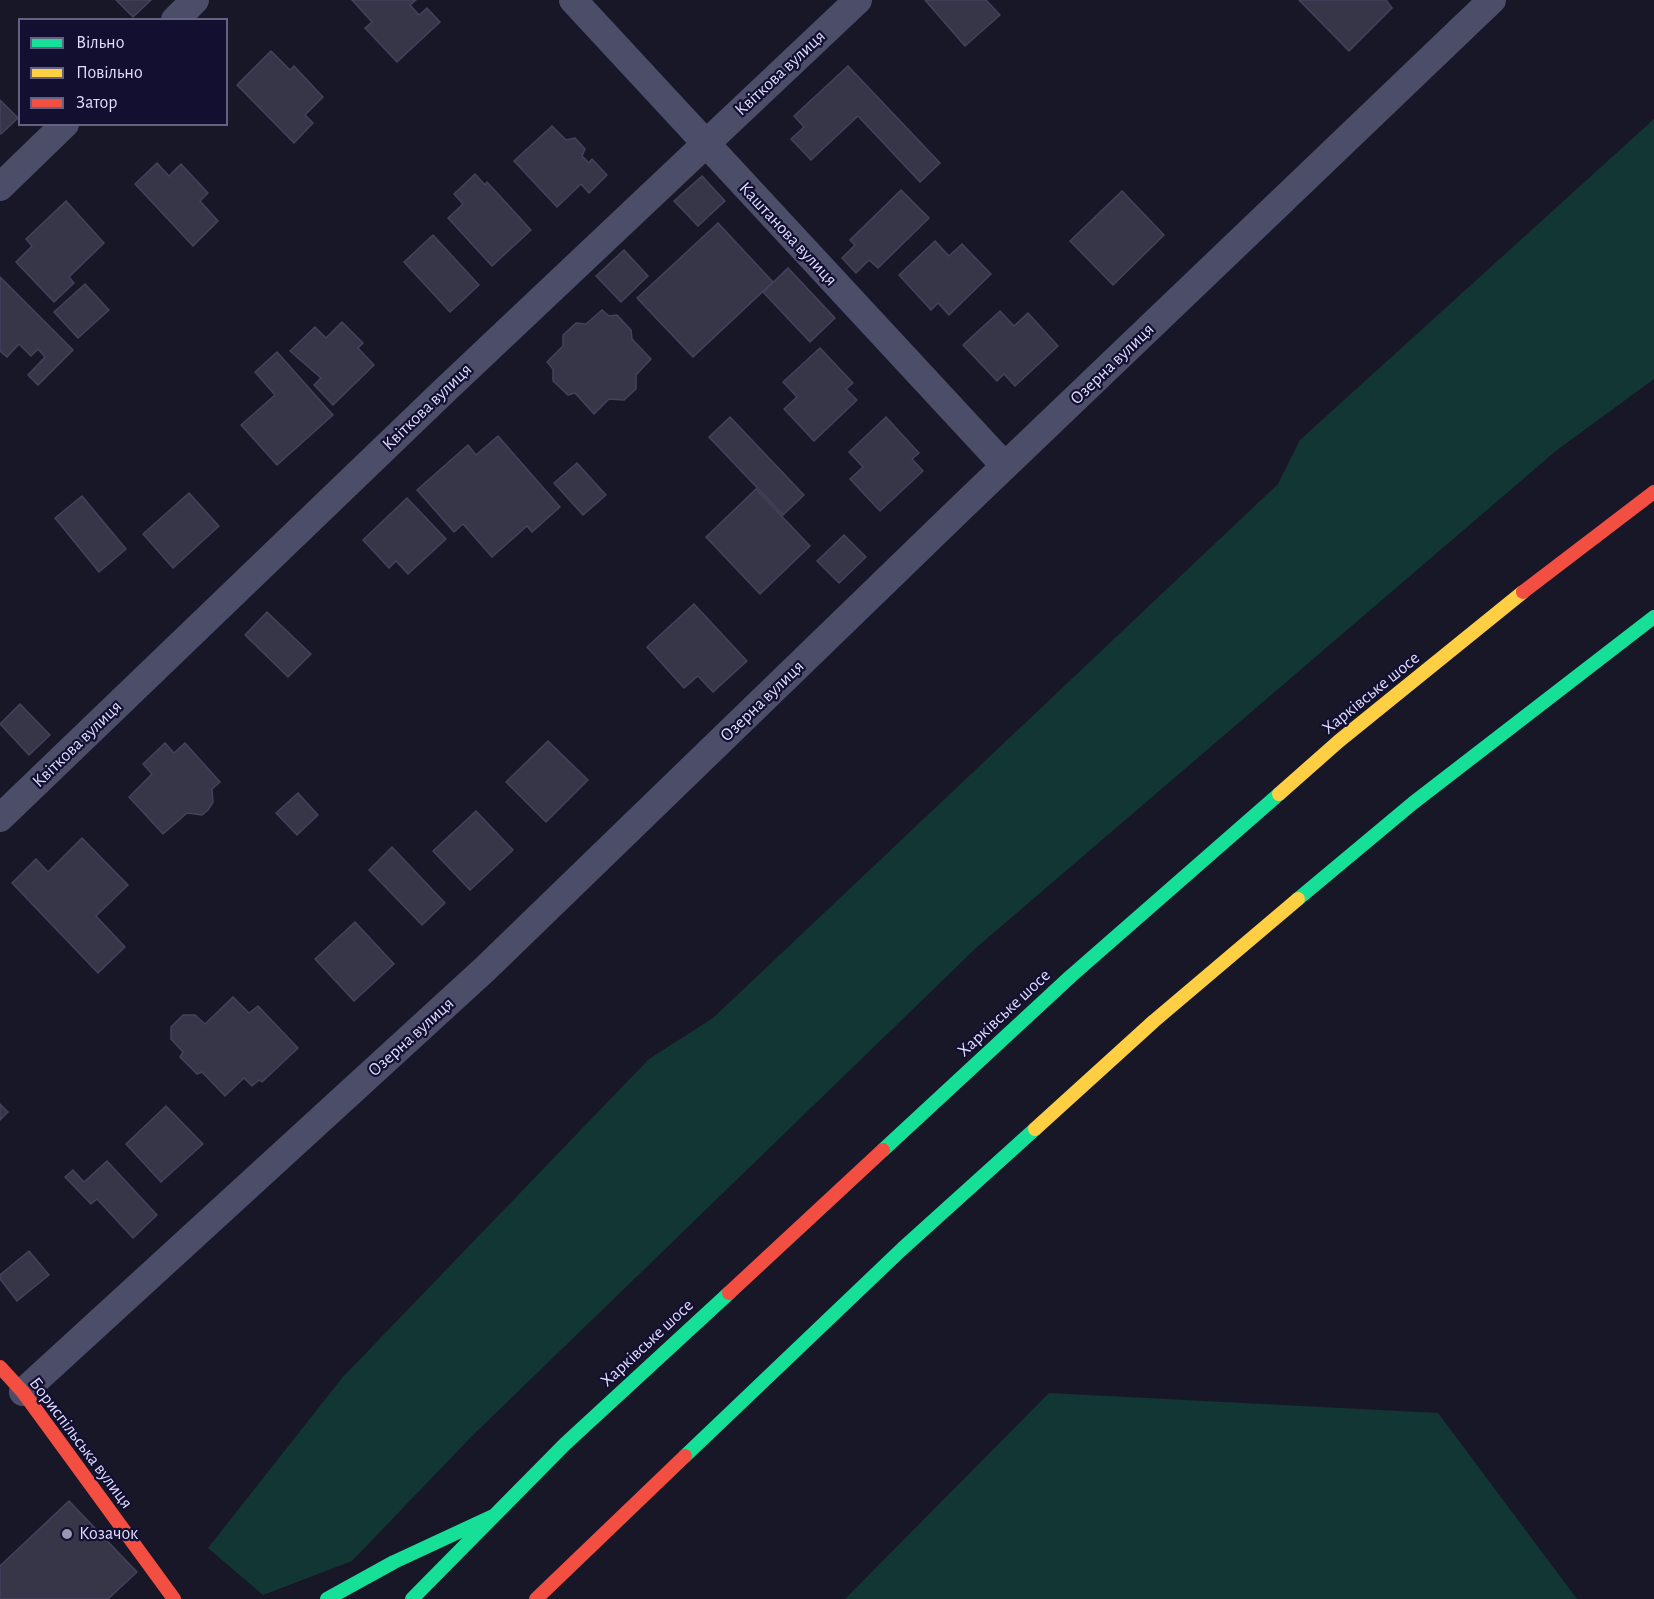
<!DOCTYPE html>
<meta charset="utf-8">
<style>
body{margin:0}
#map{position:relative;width:1654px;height:1599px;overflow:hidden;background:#181728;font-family:"Alegreya Sans",sans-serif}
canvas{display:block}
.legend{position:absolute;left:18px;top:18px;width:210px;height:108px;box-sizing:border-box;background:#120f30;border:2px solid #646283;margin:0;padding:8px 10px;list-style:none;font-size:18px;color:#dfdeff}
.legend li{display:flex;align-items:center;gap:12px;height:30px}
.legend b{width:30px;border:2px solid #646283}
</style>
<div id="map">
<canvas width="1654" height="1599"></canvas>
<ul class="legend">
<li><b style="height:8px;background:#16e098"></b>Вільно</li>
<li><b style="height:8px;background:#ffcf43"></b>Повільно</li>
<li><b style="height:8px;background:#f24e42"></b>Затор</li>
</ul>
</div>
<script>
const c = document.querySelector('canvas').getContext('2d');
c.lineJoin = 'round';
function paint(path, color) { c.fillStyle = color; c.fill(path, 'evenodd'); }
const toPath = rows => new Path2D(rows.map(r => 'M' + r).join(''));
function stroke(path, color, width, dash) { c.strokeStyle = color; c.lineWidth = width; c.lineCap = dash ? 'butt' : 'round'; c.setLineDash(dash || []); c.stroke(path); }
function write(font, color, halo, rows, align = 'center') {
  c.font = font + ' "Alegreya Sans",sans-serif'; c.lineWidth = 4.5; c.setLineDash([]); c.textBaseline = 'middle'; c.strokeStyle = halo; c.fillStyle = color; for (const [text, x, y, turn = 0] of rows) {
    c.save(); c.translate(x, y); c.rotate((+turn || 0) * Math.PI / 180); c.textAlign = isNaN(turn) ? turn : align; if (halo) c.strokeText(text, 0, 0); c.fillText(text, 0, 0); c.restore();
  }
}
const green = toPath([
 [1654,119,1654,379,1557,450,977,947,471,1437,352,1561,263,1595,208,1548,342,1378,649,1059,713,1018,1278,484,1300,440],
 [1049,1393,1438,1413,1577,1599,845,1599]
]);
const building = toPath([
 [116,0,151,0,133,17,116,0],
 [352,0,416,0,410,5,419,15,427,8,440,22,397,62,365,28,372,22,352,0],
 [925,0,986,0,1000,15,965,46,925,0],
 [1299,0,1386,0,1392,8,1349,51,1299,0],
 [271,51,290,70,294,66,323,97,305,115,313,123,294,143,237,85,271,51],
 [848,66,940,163,920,182,858,116,811,160,791,139,804,127,794,116,848,66],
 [0,100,18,118,1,134,0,133,0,100],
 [552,126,566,140,575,138,585,149,582,156,589,163,592,159,607,175,589,193,581,184,557,207,514,161,552,126],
 [157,163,169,176,181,164,208,193,200,201,218,221,193,246,135,184,157,163],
 [475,174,485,185,487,182,531,230,492,266,448,218,463,204,454,194,475,174],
 [702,176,725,201,698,226,674,201,702,176],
 [901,190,929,218,878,268,869,260,856,273,842,258,855,245,850,240,901,190],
 [1122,191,1164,235,1113,285,1070,241,1122,191],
 [66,201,104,243,69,277,74,283,54,302,16,262,32,246,26,239,66,201],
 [718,223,773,282,693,357,637,298,718,223],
 [433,235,479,285,450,312,404,262,433,235],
 [935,241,949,256,962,244,991,274,949,315,938,303,931,310,899,275,935,241],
 [624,250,648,276,621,302,596,276,624,250],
 [788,268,835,318,810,342,763,292,788,268],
 [0,277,73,350,38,385,28,375,45,357,38,349,31,356,19,344,7,357,0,351,0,277],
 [85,284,109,310,78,338,54,312,85,284],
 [602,310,609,316,617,315,631,330,632,339,651,359,636,375,636,389,624,400,609,399,594,414,575,393,568,395,553,381,553,369,547,362,563,346,563,335,576,323,586,324,602,310],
 [1000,311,1014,326,1028,313,1058,346,1015,386,1004,374,997,381,963,345,1000,311],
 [342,322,363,343,358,348,374,365,333,405,314,385,321,378,290,351,315,327,326,338,342,322],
 [820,348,853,383,846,389,857,400,814,441,784,409,797,397,783,382,820,348],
 [277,352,333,415,277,465,241,425,275,395,255,372,277,352],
 [730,417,804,495,783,515,709,437,730,417],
 [886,417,919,453,912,459,923,471,880,511,850,479,863,467,849,452,886,417],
 [498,436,560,507,532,532,527,526,492,557,463,524,454,532,417,490,468,445,476,455,498,436],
 [577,463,606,495,583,515,554,483,577,463],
 [756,489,810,546,760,594,706,537,756,489],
 [189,493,219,526,173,568,143,534,189,493],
 [82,496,126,549,99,572,55,518,82,496],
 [407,498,446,539,408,574,396,561,389,568,363,540,407,498],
 [844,535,866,557,839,583,817,561,844,535],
 [694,604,747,661,713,692,698,676,684,688,647,647,694,604],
 [267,612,311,654,288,677,245,635,267,612],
 [20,704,50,735,29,755,0,724,20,704],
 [548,741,588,780,546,822,506,782,548,741],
 [165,743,174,753,185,743,220,782,212,789,213,802,208,810,202,815,187,813,163,834,129,797,152,774,143,764,165,743],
 [298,793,318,815,297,835,276,813,298,793],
 [476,811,513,850,470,890,433,851,476,811],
 [82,838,128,885,96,916,125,947,98,973,12,883,36,859,48,872,82,838],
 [392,847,445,903,422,925,369,870,392,847],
 [355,922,394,964,354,1001,315,959,355,922],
 [233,997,249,1013,258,1006,298,1048,262,1082,259,1080,252,1086,244,1078,225,1096,202,1072,197,1074,180,1057,183,1052,171,1039,171,1027,183,1015,195,1015,205,1024,233,997],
 [0,1104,8,1112,0,1120,0,1104],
 [166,1106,203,1144,161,1182,126,1144,166,1106],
 [107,1161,157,1215,133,1238,97,1199,91,1204,65,1177,73,1170,84,1182,107,1161],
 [29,1251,49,1275,17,1301,0,1279,0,1275,29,1251],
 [69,1501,137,1572,108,1599,0,1599,0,1566,69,1501]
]);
const street = toPath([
 [573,0,1005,466],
 [175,20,195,0],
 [0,187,65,124],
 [0,818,444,391,858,0],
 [23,1392,485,969,962,507,1492,0]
]);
const fast = toPath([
 [1298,899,1413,803,1654,617],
 [883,1150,1071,976,1279,794],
 [685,1456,902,1249,1035,1129],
 [327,1599,394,1562,493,1516],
 [412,1599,565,1444,729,1293]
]);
const slow = toPath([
 [1279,794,1339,741,1523,592],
 [1035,1129,1154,1021,1298,899]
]);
const jam = toPath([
 [1523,592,1654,492],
 [729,1293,883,1150],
 [0,1367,23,1392,174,1599],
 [536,1599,685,1456]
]);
const markers = [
 [67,1534,6,"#9998b4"]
];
const streetNames = [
 ["Квіткова вулиця",780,73,-43],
 ["Каштанова вулиця",788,234,47],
 ["Озерна вулиця",1112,364,-44],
 ["Квіткова вулиця",427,407,-44],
 ["Харківське шосе",1371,693,-39],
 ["Озерна вулиця",762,701,-44],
 ["Квіткова вулиця",77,744,-44],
 ["Харківське шосе",1004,1013,-43],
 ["Озерна вулиця",411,1037,-42],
 ["Харківське шосе",647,1343,-43],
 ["Бориспільська вулиця",81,1443,53]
];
const poiNames = [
 ["Козачок",79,1534]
];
paint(green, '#123634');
paint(building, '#373649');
stroke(building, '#44425b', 1.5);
stroke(street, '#4b4d69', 28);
stroke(fast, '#16e098', 14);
stroke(slow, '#ffcf43', 14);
stroke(jam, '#f24e42', 14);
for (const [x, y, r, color] of markers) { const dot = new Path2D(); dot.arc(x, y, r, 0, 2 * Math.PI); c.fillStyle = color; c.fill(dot); stroke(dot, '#120f30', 2); }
write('18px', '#dfdeff', '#120f30', streetNames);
write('18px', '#dfdeff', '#120f30', poiNames, 'left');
</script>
